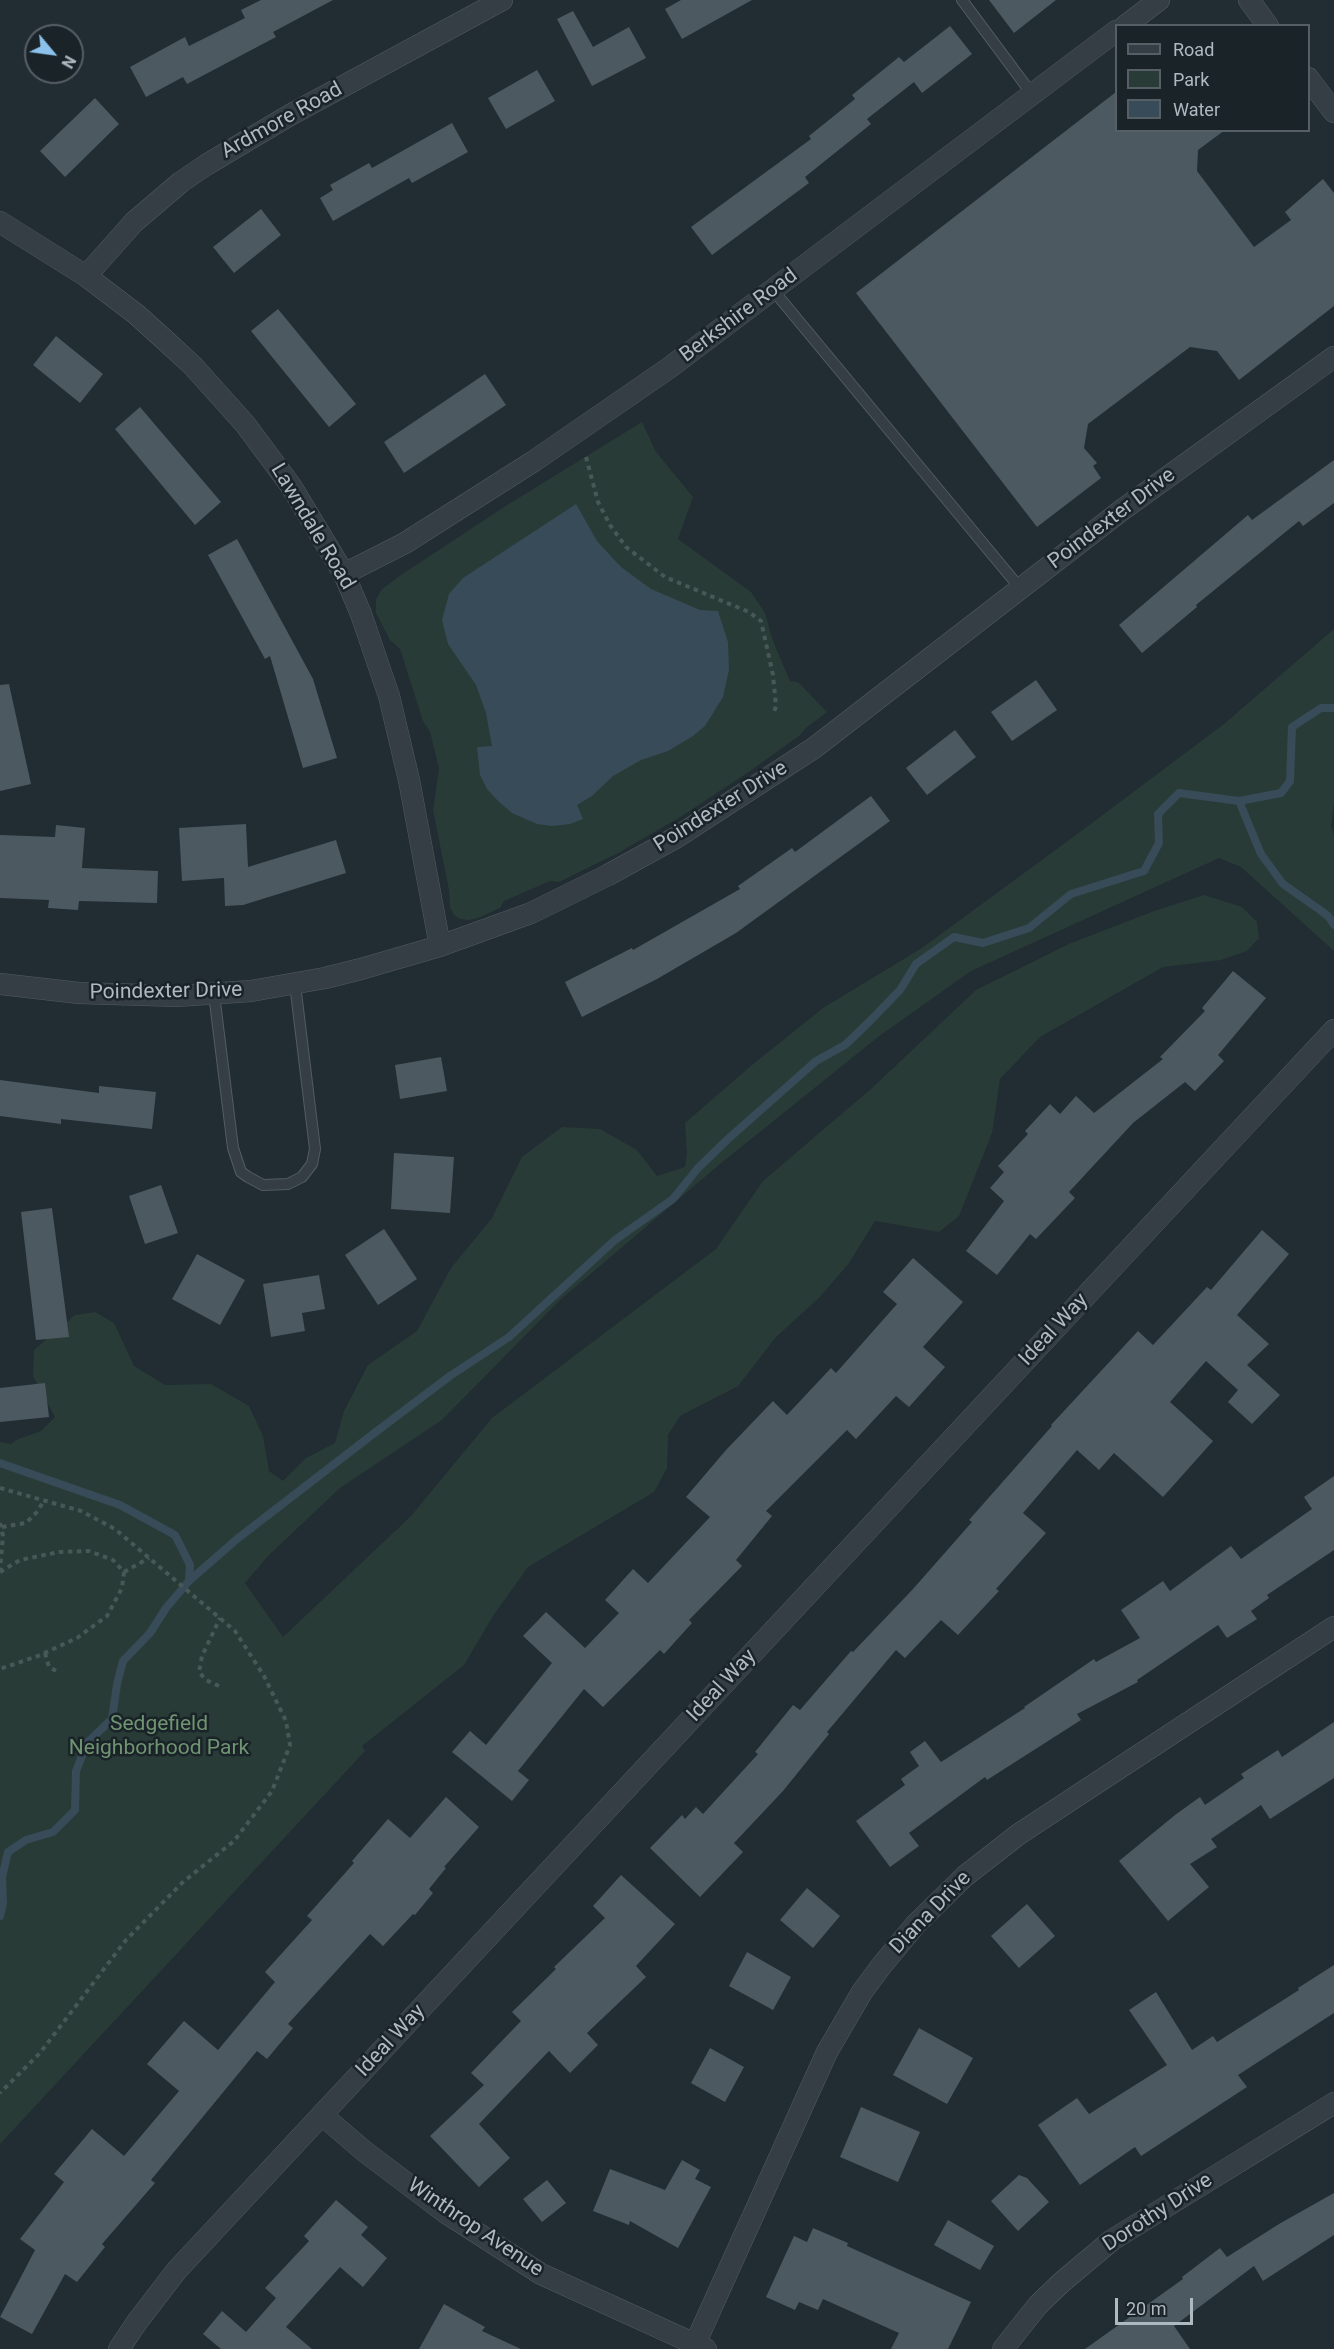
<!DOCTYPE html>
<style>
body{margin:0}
#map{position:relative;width:1334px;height:2349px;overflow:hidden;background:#212c33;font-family:Roboto,sans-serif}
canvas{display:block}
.legend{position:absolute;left:1115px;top:24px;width:195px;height:108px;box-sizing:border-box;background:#1a2328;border:2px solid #565f65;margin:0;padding:8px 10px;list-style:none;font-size:18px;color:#afb9c1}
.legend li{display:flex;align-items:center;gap:12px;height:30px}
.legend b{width:30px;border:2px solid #565f65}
.north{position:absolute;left:24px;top:24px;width:60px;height:60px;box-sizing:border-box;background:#1a2328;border:2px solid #565f65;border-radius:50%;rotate:119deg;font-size:16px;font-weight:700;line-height:24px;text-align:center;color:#afb9c1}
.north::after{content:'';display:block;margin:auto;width:21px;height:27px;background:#8bc1ea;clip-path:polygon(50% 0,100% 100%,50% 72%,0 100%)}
.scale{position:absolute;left:1115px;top:2298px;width:78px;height:27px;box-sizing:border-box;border:3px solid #afb9c1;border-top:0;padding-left:8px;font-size:18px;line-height:21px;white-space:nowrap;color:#afb9c1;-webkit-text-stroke:4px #1a2328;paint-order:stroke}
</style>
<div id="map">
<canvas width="1334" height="2349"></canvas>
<ul class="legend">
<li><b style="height:8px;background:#343e44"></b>Road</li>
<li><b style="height:16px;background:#293b37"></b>Park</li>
<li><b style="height:16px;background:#374b58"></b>Water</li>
</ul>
<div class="north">N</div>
<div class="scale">20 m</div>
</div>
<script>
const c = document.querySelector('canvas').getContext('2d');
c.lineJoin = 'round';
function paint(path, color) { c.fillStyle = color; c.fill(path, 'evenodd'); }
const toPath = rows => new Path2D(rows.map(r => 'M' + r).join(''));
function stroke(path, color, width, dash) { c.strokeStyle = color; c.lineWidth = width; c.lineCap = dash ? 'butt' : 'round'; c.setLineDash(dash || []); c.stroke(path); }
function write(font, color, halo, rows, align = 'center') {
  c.font = font + ' Roboto,sans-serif'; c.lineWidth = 5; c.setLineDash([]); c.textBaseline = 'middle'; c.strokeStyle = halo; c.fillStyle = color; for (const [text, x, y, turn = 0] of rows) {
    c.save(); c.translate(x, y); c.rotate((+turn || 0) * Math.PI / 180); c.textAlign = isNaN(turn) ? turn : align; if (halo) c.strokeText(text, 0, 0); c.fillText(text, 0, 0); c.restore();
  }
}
const green = toPath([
 [642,422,656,452,693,497,678,539,751,592,765,613,773,641,790,681,798,682,827,712,806,728,799,736,750,771,682,816,618,853,559,882,550,881,504,901,500,908,478,918,468,920,460,919,454,915,450,907,449,890,433,810,439,768,430,732,423,721,400,649,390,640,376,613,376,599,382,589,401,575,504,507],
 [1334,629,1334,803,1331,826,1334,835,1334,951,1241,867,1219,858,971,971,878,1037,720,1164,561,1299,442,1420,340,1488,268,1556,245,1583,283,1637,411,1516,492,1418,716,1249,763,1181,872,1088,976,990,1069,944,1154,911,1204,895,1242,907,1257,922,1259,938,1247,951,1221,960,1163,967,1040,1037,1000,1079,992,1133,959,1216,939,1232,875,1221,849,1263,819,1298,776,1337,738,1386,680,1416,668,1435,667,1468,654,1492,528,1567,493,1616,464,1665,362,1746,365,1751,0,2144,0,1442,11,1444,16,1440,41,1431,55,1417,33,1376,34,1350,75,1315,95,1312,114,1323,134,1366,165,1385,211,1384,249,1406,263,1436,269,1471,283,1481,306,1458,335,1443,344,1411,368,1365,417,1331,451,1268,492,1218,522,1157,562,1127,600,1129,637,1150,657,1176,685,1167,687,1153,685,1123,752,1065,823,1008,922,948,1084,829,1224,724]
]);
const water = toPath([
 [576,504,597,541,621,567,651,589,700,610,718,611,728,642,729,670,723,697,705,726,693,736,668,751,641,760,613,776,592,796,577,805,583,819,570,824,552,826,537,824,512,813,498,801,487,789,480,775,477,747,492,746,486,713,476,685,448,644,442,620,449,594,463,578]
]);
const stream = toPath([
 [1239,801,1261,854,1283,884,1320,910,1329,917,1334,925],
 [0,1463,120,1505,175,1535,190,1565,189,1581],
 [0,1916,3,1903,2,1877,8,1852,26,1840,53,1832,75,1810,76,1771,87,1743,112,1719,117,1684,123,1661,150,1633,166,1608,189,1581,237,1539,377,1431,450,1376,509,1337,615,1240,673,1199,698,1168,728,1139,816,1061,845,1045,868,1023,900,990,916,964,954,937,983,943,1029,928,1071,894,1144,871,1159,843,1158,814,1179,793,1239,801,1281,793,1290,781,1292,727,1321,708,1334,708]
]);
const building = toPath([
 [261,0,333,0,273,32,276,37,187,84,183,77,146,97,130,67,185,37,189,46,245,18,241,10],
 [681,0,752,0,682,39,665,9],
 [989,0,1056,0,1014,33],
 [573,11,593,47,629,27,646,58,592,86,557,19],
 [950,26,972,54,922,93,914,82,867,119,871,124,805,177,809,183,712,255,691,227,811,139,809,136,855,99,852,95,899,57,904,62],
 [537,70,555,101,506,129,488,98],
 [1116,92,1116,130,1225,130,1198,150,1197,171,1254,247,1291,220,1285,212,1323,179,1334,193,1334,306,1239,380,1217,351,1190,347,1088,424,1084,448,1097,463,1093,466,1101,478,1037,527,856,293],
 [95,98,119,124,65,177,40,151],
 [452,123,468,152,412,183,409,178,333,221,320,198,333,190,330,185,369,163,372,168],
 [261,209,281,235,234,273,213,247],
 [278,309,356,404,329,427,251,331],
 [56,336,103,374,80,403,33,365],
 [485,374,506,405,404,473,384,442],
 [140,407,221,502,195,525,115,429],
 [1334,460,1334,503,1303,526,1299,521,1196,605,1197,607,1142,653,1119,625,1248,515,1252,520],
 [237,539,313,679,337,758,303,768,270,656,265,659,208,555],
 [1036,680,1057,710,1012,741,991,712],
 [9,684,31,784,0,791,0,685],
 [955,730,976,757,927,795,906,768],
 [871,796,890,821,736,933,657,979,582,1017,565,982,632,948,633,950,740,889,738,886,792,848,795,852],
 [246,824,248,867,336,840,346,873,243,905,225,906,224,878,182,881,179,828],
 [56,825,85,828,82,868,158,871,157,903,79,901,78,910,48,908,49,900,0,898,0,835,55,837],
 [1233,971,1266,998,1218,1055,1224,1061,1195,1091,1185,1082,1133,1123,1069,1192,1075,1198,1036,1239,1030,1234,997,1275,966,1251,1004,1201,990,1188,1004,1172,998,1166,1028,1134,1025,1131,1050,1104,1060,1114,1076,1096,1094,1113,1163,1059,1160,1057,1205,1011,1202,1008],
 [441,1057,447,1091,400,1099,395,1065],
 [0,1080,99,1093,99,1086,156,1092,152,1129,61,1119,61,1124,0,1116],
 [394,1153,454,1157,450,1213,391,1209],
 [161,1185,178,1233,145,1244,129,1196],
 [52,1208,69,1337,36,1340,21,1212],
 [384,1229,417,1279,378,1305,345,1255],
 [1262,1230,1289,1254,1237,1315,1269,1344,1247,1365,1280,1395,1252,1424,1228,1402,1238,1390,1206,1361,1170,1402,1213,1441,1163,1497,1114,1453,1099,1470,1077,1450,1023,1513,1046,1533,996,1589,999,1591,958,1635,941,1620,905,1658,896,1650,827,1732,829,1734,783,1791,734,1843,743,1852,700,1897,650,1848,682,1815,685,1819,696,1807,703,1814,758,1754,755,1752,793,1705,800,1710,851,1651,853,1652,913,1589,972,1522,969,1520,1052,1426,1051,1425,1138,1331,1153,1345,1207,1287,1211,1290],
 [197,1254,245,1280,220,1325,172,1299],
 [913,1258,963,1302,923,1347,945,1367,909,1407,896,1396,856,1439,847,1430,766,1511,772,1516,736,1560,742,1566,689,1620,692,1623,664,1654,660,1650,603,1707,584,1689,518,1771,529,1780,512,1801,452,1752,470,1731,486,1745,552,1663,523,1636,546,1612,585,1648,619,1613,605,1600,633,1569,648,1583,710,1517,686,1497,726,1450,773,1401,787,1415,831,1368,836,1373,897,1304,883,1292],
 [319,1275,325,1309,302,1313,305,1331,271,1337,263,1284],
 [45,1383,49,1417,0,1422,0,1388],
 [1334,1476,1334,1550,1267,1595,1269,1598,1251,1611,1257,1619,1227,1638,1218,1625,1137,1680,1138,1682,1077,1714,1081,1720,987,1780,985,1777,909,1833,919,1846,890,1867,856,1821,905,1785,901,1779,919,1766,910,1752,925,1741,941,1762,1025,1708,1024,1707,1094,1659,1096,1662,1140,1638,1121,1610,1163,1581,1170,1591,1231,1546,1241,1559,1312,1509,1304,1497],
 [1334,1722,1334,1778,1270,1819,1261,1805,1211,1839,1217,1847,1190,1864,1209,1887,1168,1921,1119,1861,1175,1815,1200,1797,1205,1805,1244,1778,1241,1774,1278,1750,1282,1757],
 [446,1797,479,1827,444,1867,446,1868,429,1889,433,1893,415,1915,413,1914,383,1946,370,1934,288,2024,293,2028,267,2059,257,2051,151,2180,155,2183,102,2244,105,2247,77,2282,65,2274,32,2334,0,2317,35,2250,20,2239,64,2182,54,2174,92,2129,124,2156,179,2091,147,2064,184,2021,218,2050,275,1982,265,1972,312,1920,307,1916,354,1863,352,1861,388,1819,410,1838],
 [621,1875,675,1924,636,1966,646,1977,587,2033,598,2045,570,2073,549,2051,479,2124,510,2158,479,2187,430,2136,484,2085,471,2073,521,2021,512,2012,556,1969,554,1967,605,1918,593,1906],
 [807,1888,840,1916,813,1948,780,1920],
 [1027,1904,1055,1936,1019,1968,991,1936],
 [747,1952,791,1977,773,2010,729,1986],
 [1334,1965,1334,2013,1238,2075,1247,2087,1141,2156,1135,2147,1080,2185,1038,2125,1077,2098,1089,2114,1167,2065,1129,2010,1156,1992,1192,2050,1213,2036,1217,2042,1299,1990,1298,1988],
 [919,2028,973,2058,947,2104,893,2075],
 [710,2048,744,2067,725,2102,691,2083],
 [861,2107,920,2132,898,2182,840,2157],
 [682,2160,700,2170,695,2179,711,2187,678,2248,630,2221,629,2225,593,2211,610,2169,665,2190],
 [1019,2175,1027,2178,1049,2202,1018,2231,991,2201],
 [547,2180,566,2203,542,2222,523,2199],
 [1334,2193,1334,2235,1263,2281,1254,2266,1174,2326,1190,2349,1085,2349,1183,2279,1182,2277,1220,2248,1227,2257,1279,2224],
 [336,2200,368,2227,361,2235,387,2258,363,2287,340,2267,286,2327,312,2349,221,2349,203,2334,222,2311,246,2332,276,2298,265,2288,309,2241,304,2236],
 [948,2220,994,2246,980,2270,934,2245],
 [813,2228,848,2243,847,2246,971,2302,948,2349,891,2349,899,2333,823,2299,818,2310,799,2302,795,2310,766,2297,794,2236,807,2242],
 [444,2304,485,2327,482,2331,521,2349,419,2349]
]);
const path = toPath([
 [586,457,598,502,610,525,626,547,665,577,749,612,761,621,773,675,776,706,773,715],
 [0,1488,81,1511,115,1529,235,1631,264,1676,286,1721,290,1745,272,1791,234,1841,183,1882,126,1940,40,2053,0,2093],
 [0,1523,3,1536,0,1570],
 [2,1527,26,1523,38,1511,44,1500],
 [0,1572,20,1560,59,1552,89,1551,113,1560,124,1572,122,1588,107,1616,77,1638,38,1656,0,1669],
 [124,1572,149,1558],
 [45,1653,49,1667,60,1673],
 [219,1686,206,1680,199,1672,202,1656,220,1618]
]);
const service = toPath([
 [962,0,1032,94],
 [773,290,1020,588],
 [214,994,233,1148,241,1172,248,1177,263,1185,288,1184,302,1177,312,1164,315,1149,295,984]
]);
const minor = toPath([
 [1249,0,1268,26],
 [1125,26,1159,0],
 [1308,78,1334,112],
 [0,222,86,276,136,314,167,342,193,366,245,424,291,486,344,574,361,614,389,696,409,780,440,946],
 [86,276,134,222,181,182,206,165,290,115,502,0],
 [344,574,405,543,534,461,669,368,1116,31],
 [0,984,79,993,177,996,251,991,325,978,361,969,440,946,531,913,608,875,677,837,814,748,1122,510,1334,357],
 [322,2115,364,2151,446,2213,541,2274,706,2349],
 [695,2344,827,2052,862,1992,882,1965,916,1924,965,1876,1019,1834,1334,1627],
 [119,2349,137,2322,177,2270,1334,1030],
 [1003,2349,1038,2305,1062,2282,1112,2240,1334,2103]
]);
const streetNames = [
 ["Ardmore Road",282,121,-29],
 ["Berkshire Road",739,316,-37],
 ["Poindexter Drive",1112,519,-37],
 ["Lawndale Road",312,527,59],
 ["Poindexter Drive",721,807,-32],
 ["Poindexter Drive",166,992,-1],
 ["Ideal Way",1054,1330,-47],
 ["Ideal Way",722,1686,-47],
 ["Diana Drive",931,1913,-46],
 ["Ideal Way",391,2041,-47],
 ["Dorothy Drive",1158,2213,-33],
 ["Winthrop Avenue",475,2228,34]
];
const parkNames = [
 ["Sedgefield",159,1725],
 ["Neighborhood Park",159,1749]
];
paint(green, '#293b37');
paint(water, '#374b58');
stroke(stream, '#374b58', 8);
paint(building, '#4d5961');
stroke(service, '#525c62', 12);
stroke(minor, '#525c62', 22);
stroke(path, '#485857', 4, [4.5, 4.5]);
stroke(service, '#343e44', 10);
stroke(minor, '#343e44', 21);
write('21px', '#afb9c1', '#1a2328', streetNames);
write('21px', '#709472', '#1a2328', parkNames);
</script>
